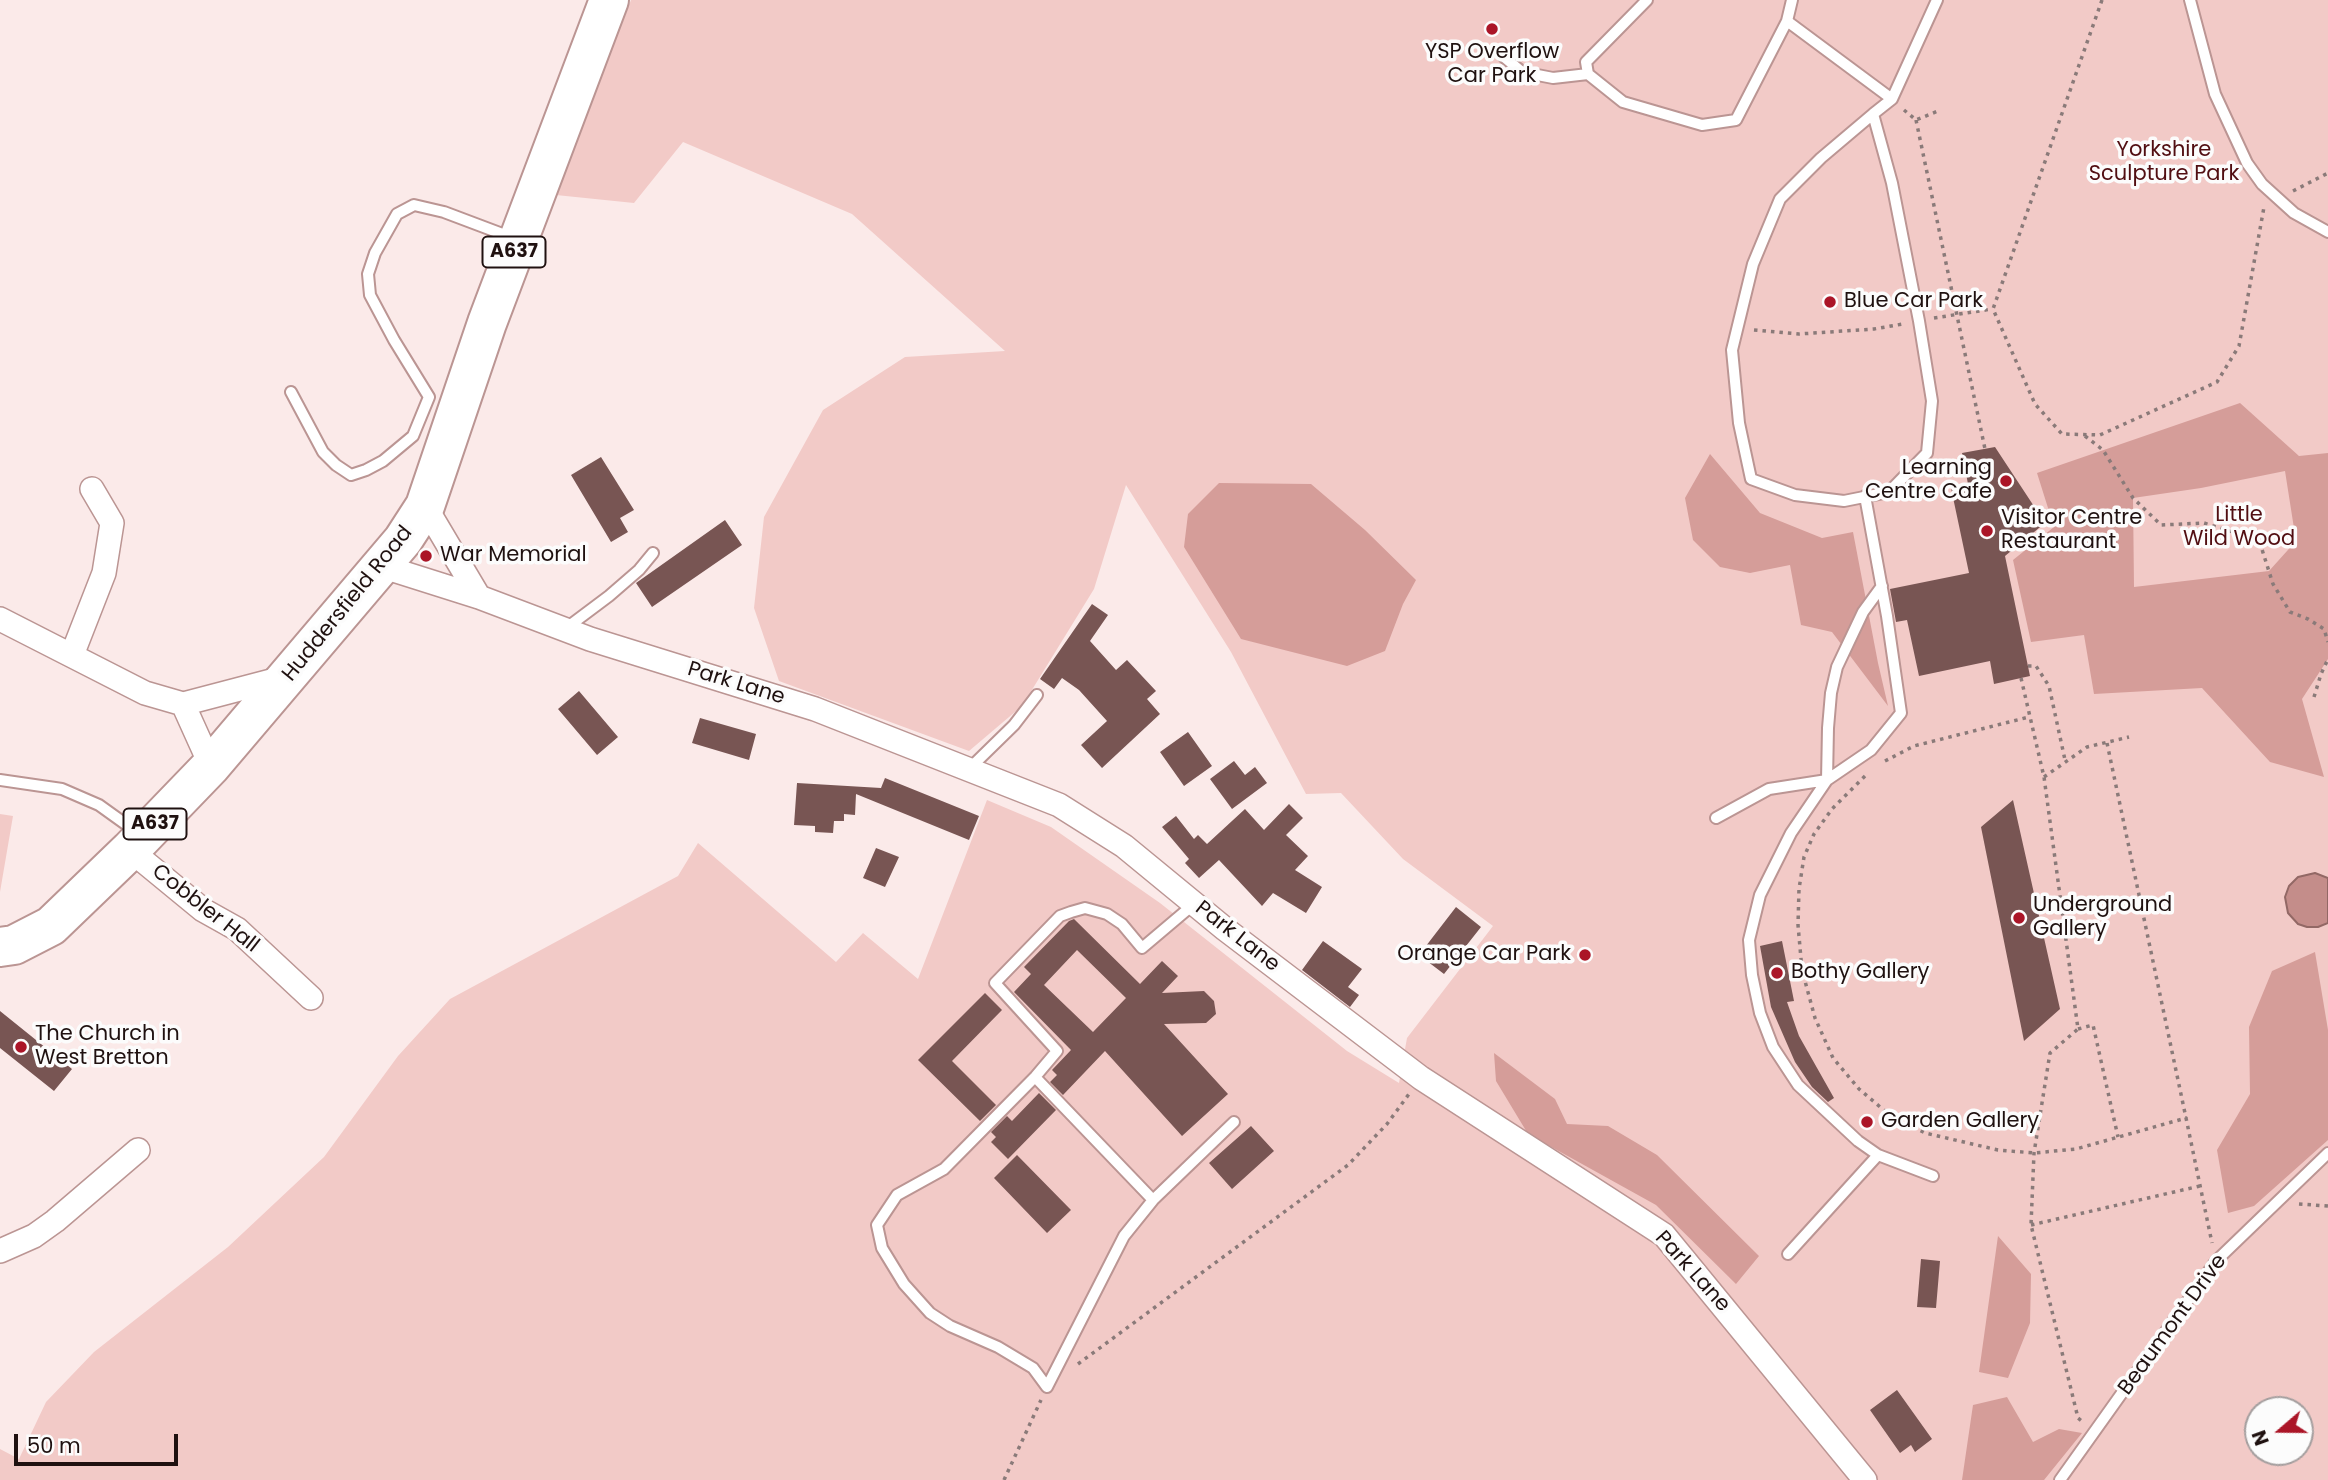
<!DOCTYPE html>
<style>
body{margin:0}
#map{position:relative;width:2328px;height:1480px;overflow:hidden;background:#fbeae9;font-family:Poppins,sans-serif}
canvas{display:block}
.north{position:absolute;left:2244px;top:1396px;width:70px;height:70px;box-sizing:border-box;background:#fcfcfc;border:2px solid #a49e9e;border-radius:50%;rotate:250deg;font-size:19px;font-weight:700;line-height:28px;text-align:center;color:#1f1110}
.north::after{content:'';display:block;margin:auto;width:24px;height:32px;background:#ab1527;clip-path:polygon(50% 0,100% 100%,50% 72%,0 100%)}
.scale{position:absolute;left:14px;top:1434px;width:164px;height:32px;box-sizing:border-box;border:4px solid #1f1110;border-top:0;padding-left:9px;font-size:21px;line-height:24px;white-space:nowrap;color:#1f1110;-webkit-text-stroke:5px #fcfcfc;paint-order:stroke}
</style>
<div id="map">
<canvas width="2328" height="1480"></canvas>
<div class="north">N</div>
<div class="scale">50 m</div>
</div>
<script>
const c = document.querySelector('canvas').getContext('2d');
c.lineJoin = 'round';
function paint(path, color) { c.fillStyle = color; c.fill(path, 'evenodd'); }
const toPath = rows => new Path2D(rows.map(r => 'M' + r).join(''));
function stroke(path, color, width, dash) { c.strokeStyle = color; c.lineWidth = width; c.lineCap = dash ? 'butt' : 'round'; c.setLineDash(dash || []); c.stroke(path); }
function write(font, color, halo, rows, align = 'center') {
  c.font = font + ' Poppins,sans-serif'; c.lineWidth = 7; c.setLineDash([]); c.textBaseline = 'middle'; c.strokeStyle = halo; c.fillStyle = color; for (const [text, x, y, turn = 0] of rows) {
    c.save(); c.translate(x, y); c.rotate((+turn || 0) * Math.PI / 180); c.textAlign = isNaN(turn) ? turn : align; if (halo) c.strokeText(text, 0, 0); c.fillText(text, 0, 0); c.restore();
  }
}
const green = toPath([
 [631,0,2328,0,2328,1480,0,1480,0,1449,19,1459,46,1402,94,1352,228,1247,324,1157,398,1056,450,999,678,876,698,843,836,962,863,933,918,979,987,800,1051,827,1160,903,1347,1051,1399,1083,1407,1038,1493,926,1403,859,1341,793,1306,794,1231,652,1126,485,1094,589,1022,706,969,751,779,681,754,608,764,517,823,410,905,357,1005,351,852,214,683,142,634,203,556,195],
 [2258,1410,2300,1410,2300,1452,2258,1452],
 [0,814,13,816,0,892]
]);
const forest = toPath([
 [2240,403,2299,456,2328,453,2328,659,2302,699,2324,777,2270,762,2202,688,2094,694,2084,635,2031,642,2013,560,2054,527,2037,473],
 [2285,471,2296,541,2269,571,2134,587,2133,498,2201,488],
 [1710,454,1760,513,1822,538,1853,532,1878,663,1888,706,1832,632,1801,625,1790,565,1750,573,1720,567,1693,540,1685,498],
 [1219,483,1311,484,1365,530,1416,580,1403,604,1385,651,1347,666,1241,639,1184,547,1188,514],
 [2315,952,2328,1030,2328,1140,2254,1206,2228,1213,2217,1150,2250,1094,2249,1027,2272,971],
 [1494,1053,1555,1099,1567,1124,1608,1126,1657,1155,1759,1256,1736,1284,1656,1205,1528,1134,1496,1081],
 [1998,1236,2031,1274,2030,1323,2008,1378,1979,1372],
 [2007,1397,2033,1442,2059,1429,2082,1433,2044,1480,1962,1480,1973,1405]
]);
const water = toPath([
 [2315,873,2328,878,2328,923,2318,927,2307,927,2298,924,2288,913,2285,897,2289,886,2298,877,2315,873]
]);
const building = toPath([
 [1995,447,2045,523,2005,556,2030,676,1994,684,1990,661,1919,676,1907,620,1896,622,1890,589,1969,573,1951,488,1968,484,1962,453],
 [601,457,634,510,620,518,628,532,611,542,571,475],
 [725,520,742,545,652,607,636,583],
 [1092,604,1108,615,1090,641,1116,670,1127,660,1156,691,1147,699,1160,714,1102,768,1081,745,1107,721,1079,690,1062,678,1054,689,1040,679],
 [579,691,618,737,597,755,558,709],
 [700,718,756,734,749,760,692,743],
 [1188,732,1212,766,1184,786,1160,752],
 [1234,761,1245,775,1255,767,1267,783,1232,809,1210,779],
 [885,778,979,816,969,840,856,794,855,815,844,814,844,821,834,821,833,833,815,832,815,826,794,825,797,783,881,788],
 [2013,800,2060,1009,2024,1041,1981,827],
 [1289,804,1303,818,1286,835,1308,856,1295,870,1322,887,1306,913,1273,893,1262,906,1219,860,1199,878,1185,863,1189,859,1162,827,1176,816,1194,839,1198,835,1207,844,1245,809,1264,830],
 [876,848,899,857,885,887,863,878],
 [1456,907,1481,927,1444,974,1419,955],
 [1074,919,1140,984,1162,961,1178,976,1162,993,1204,991,1214,1001,1216,1014,1206,1023,1164,1024,1228,1094,1182,1136,1105,1051,1063,1095,1050,1082,1057,1075,1052,1070,1071,1050,1014,992,1031,974,1024,967,1069,921],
 [1077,950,1126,998,1093,1032,1044,985],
 [1323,941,1362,969,1348,987,1359,995,1350,1007,1302,970],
 [1782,941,1794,1001,1787,1002,1799,1036,1834,1098,1828,1102,1812,1087,1795,1062,1771,1007,1760,946],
 [985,993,1002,1010,952,1061,996,1105,980,1121,918,1060],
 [0,1011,72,1069,54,1091,0,1048],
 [1039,1093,1056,1110,1008,1159,991,1142,996,1137,991,1132,1007,1116,1012,1121],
 [1251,1126,1274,1151,1232,1189,1209,1163],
 [1017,1155,1071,1210,1047,1233,994,1178],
 [1921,1259,1940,1261,1936,1308,1917,1307],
 [1897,1390,1932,1439,1915,1452,1911,1445,1900,1453,1870,1410]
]);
const path = toPath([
 [2102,0,1993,309,2035,404,2062,434,2100,435,2217,382,2239,346,2264,207],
 [1904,110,1916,120,1938,111],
 [1916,120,1985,449],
 [2293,191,2328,173],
 [1934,318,1992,309],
 [1754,330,1799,334,1874,329,1903,324],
 [2085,436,2103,450,2133,498,2161,525,2204,523,2259,540,2273,584,2290,612,2308,619,2324,629,2328,642],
 [2028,666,2036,666,2049,686,2065,760],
 [2021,678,2044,777,2078,1029,2050,1053,2034,1153,2031,1225,2078,1418,2083,1422],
 [2314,697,2321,674,2328,659],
 [2107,743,2186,1118],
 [1885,761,1914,746,2029,717],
 [1865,776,1832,809,1814,834,1804,857,1799,889,1798,925,1802,970,1815,1018,1833,1058,1859,1089,1886,1112,1925,1133,1998,1150,2034,1153,2076,1149,2186,1118,2212,1243],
 [2044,777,2087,747,2129,737],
 [2078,1029,2093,1025,2118,1137],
 [2299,1204,2328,1206],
 [2031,1225,2200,1186],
 [1078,1364,1348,1165,1387,1124,1409,1094],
 [1004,1480,1041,1400]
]);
const lane = toPath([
 [1647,0,1586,62,1588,74,1623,102,1702,125,1736,120,1787,21,1792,0],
 [2190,0,2215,94,2247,163,2262,184,2294,213,2328,232],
 [1787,21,1892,99],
 [1504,57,1522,72,1553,78,1588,74],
 [1873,114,1892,183,1919,321,1932,401,1927,453,1889,492,1844,501,1795,495,1751,479,1739,423,1732,350,1753,264,1780,199,1821,158,1873,114,1892,99,1937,0],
 [291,392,323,452,336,465,351,475,366,470,383,461,413,436,429,397,394,340,370,295,368,274,375,253,397,214,414,205,444,212,513,238],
 [1882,586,1863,612,1837,667,1831,693,1828,728,1827,780,1791,833,1760,895,1749,940,1752,975,1760,1013,1773,1047,1798,1085,1858,1141,1878,1155,1933,1176],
 [565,629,609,596,639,570,653,553],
 [969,769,1014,725,1037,695],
 [0,780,62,789,99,805,138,833],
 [1716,818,1769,789,1827,780,1871,750,1901,713,1887,616,1865,496],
 [1194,904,1142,948,1122,924,1107,914,1085,908,1071,912,1060,916,995,983,1057,1051,1035,1077,944,1169,897,1195,877,1225,882,1248,904,1284,930,1313,950,1326,998,1347,1033,1368,1047,1387,1124,1236,1153,1200,1234,1122],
 [1035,1077,1153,1200],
 [1788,1254,1878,1155],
 [2060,1480,2216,1261,2328,1153]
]);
const street = toPath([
 [425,506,479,597],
 [381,566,479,597,590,639,815,709,1059,805,1124,846,1225,929,1421,1078,1664,1235,1865,1480],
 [0,619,145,693,183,704,282,678],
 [72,655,104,573,112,523,92,489],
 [183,704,211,766],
 [130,850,203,910,237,929,311,998],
 [0,1251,34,1236,55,1221,138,1150]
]);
const highway = toPath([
 [0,947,14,945,51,926,130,850,211,766,403,540,425,506,487,323,609,0]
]);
const markers = [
 [1492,29,7,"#ab1527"],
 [1830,302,7,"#ab1527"],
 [2006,481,7,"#ab1527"],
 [1987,531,7,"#ab1527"],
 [426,556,7,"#ab1527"],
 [2019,918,7,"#ab1527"],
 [1585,955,7,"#ab1527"],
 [1777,973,7,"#ab1527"],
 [21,1047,7,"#ab1527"],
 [1867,1122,7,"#ab1527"]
];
const shields = [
 [514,252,63],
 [155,824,63]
];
const shieldNames = [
 ["A637",514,252],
 ["A637",155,824]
];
const poiNames = [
 ["YSP Overflow",1492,53,"center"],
 ["Car Park",1492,77,"center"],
 ["Blue Car Park",1844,302],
 ["Learning",1992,469,"right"],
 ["Centre Cafe",1992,493,"right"],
 ["Visitor Centre",2001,519],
 ["Restaurant",2001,543],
 ["War Memorial",440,556],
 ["Underground",2033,906],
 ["Gallery",2033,930],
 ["Orange Car Park",1571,955,"right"],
 ["Bothy Gallery",1791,973],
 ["The Church in",35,1035],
 ["West Bretton",35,1059],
 ["Garden Gallery",1881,1122]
];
const parkNames = [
 ["Yorkshire",2164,151],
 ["Sculpture Park",2164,175],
 ["Little",2239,516],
 ["Wild Wood",2239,540]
];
const streetNames = [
 ["Huddersfield Road",348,604,-51],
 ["Park Lane",736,684,17],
 ["Cobbler Hall",205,909,38],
 ["Park Lane",1237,937,38],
 ["Park Lane",1692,1272,48],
 ["Beaumont Drive",2173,1325,-54]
];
paint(green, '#f2cac7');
paint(forest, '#d59d99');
paint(water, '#c48d8a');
stroke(water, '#926865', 2);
paint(building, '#785553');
stroke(lane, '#bb9593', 14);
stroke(street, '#bb9593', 26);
stroke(highway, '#bb9593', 42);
stroke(path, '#8a7a79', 3.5, [3.5, 5]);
stroke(lane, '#fff', 10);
stroke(street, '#fff', 23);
stroke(highway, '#fff', 38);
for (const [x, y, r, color] of markers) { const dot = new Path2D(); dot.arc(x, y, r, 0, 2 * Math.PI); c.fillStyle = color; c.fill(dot); stroke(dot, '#fcfcfc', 2.5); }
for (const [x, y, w] of shields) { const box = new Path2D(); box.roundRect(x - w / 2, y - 15.5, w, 31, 5); c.fillStyle = '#fcfcfc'; c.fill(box); stroke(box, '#1f1110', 2); }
write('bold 19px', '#1f1110', null, shieldNames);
write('21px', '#1f1110', '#fcfcfc', poiNames, 'left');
write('21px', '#510e12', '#fcfcfc', parkNames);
write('21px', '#1f1110', '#fcfcfc', streetNames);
</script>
